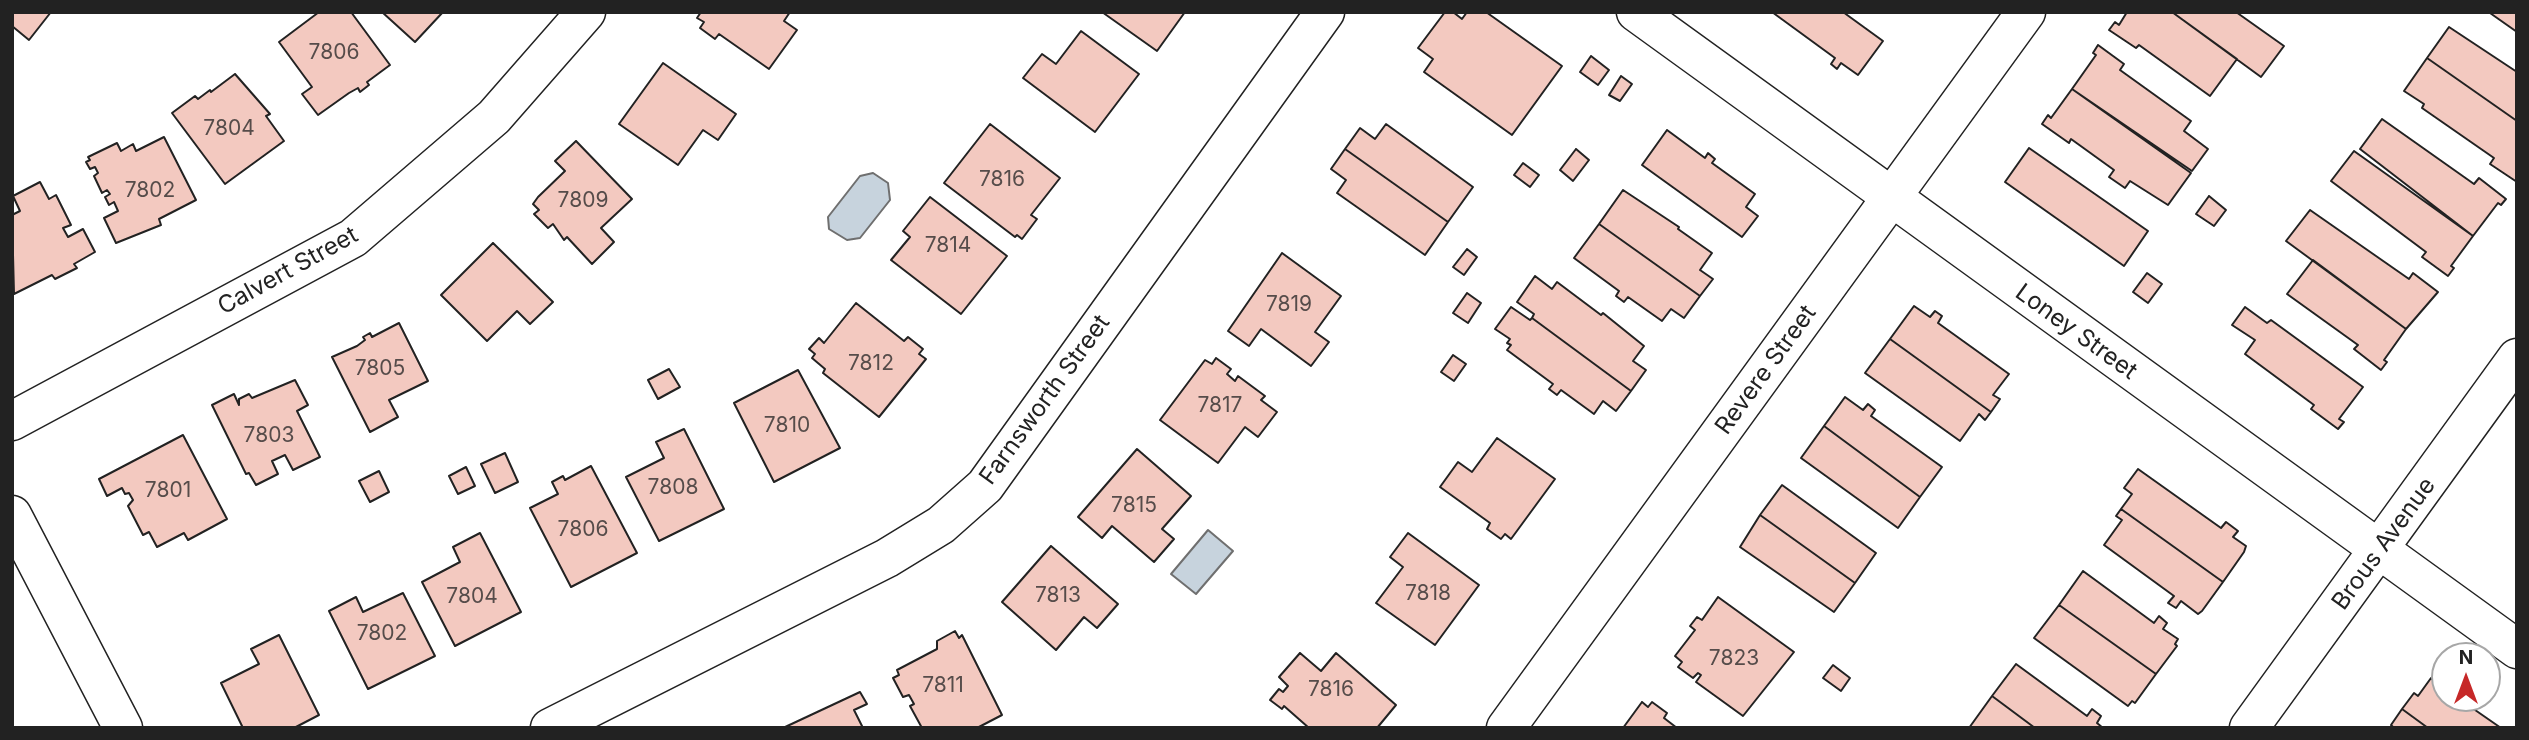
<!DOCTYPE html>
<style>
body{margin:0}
#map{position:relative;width:2529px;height:740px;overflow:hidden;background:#fff;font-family:Inter,sans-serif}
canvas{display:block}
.frame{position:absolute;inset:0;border:14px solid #222;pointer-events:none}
.north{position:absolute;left:2431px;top:642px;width:70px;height:70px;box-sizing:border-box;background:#fff;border:2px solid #a7a7a7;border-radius:50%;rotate:0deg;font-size:19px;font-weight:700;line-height:28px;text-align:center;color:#222}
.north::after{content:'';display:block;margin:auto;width:24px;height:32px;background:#c62828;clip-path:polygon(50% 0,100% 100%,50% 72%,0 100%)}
</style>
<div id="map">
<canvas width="2529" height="740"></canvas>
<div class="frame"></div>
<div class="north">N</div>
</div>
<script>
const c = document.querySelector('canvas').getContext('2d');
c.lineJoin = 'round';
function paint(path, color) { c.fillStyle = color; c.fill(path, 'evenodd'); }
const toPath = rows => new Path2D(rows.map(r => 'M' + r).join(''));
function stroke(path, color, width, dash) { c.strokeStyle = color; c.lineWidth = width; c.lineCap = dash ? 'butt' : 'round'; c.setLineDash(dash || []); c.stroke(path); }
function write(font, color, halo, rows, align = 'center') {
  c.font = font + ' Inter,sans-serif'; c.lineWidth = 5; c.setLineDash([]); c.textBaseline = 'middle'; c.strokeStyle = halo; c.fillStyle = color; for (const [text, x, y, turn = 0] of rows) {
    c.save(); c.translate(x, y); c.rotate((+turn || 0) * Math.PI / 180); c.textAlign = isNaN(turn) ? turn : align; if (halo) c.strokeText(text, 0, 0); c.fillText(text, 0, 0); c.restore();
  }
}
const water = toPath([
 [873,173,888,183,890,200,860,238,847,240,829,229,828,217,860,176,873,173],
 [1208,530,1233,551,1196,594,1171,574,1208,530]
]);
const building = toPath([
 [12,12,51,12,29,40,12,26,12,12],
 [319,12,351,12,390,65,367,82,369,85,360,92,358,88,349,93,318,115,302,94,312,87,279,42,319,12],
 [382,12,443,12,415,42,382,12],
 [701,12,790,12,784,21,797,30,769,69,719,34,715,39,700,28,704,22,697,18,701,12],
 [1102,12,1185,12,1157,51,1102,12],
 [1445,12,1453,12,1462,19,1467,12,1486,12,1562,66,1512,135,1424,72,1433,59,1418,48,1445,12],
 [1772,12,1843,12,1883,41,1858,75,1841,63,1837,69,1831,64,1835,58,1772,12],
 [2127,12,2172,12,2237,59,2210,96,2139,45,2136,48,2109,30,2115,22,2119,25,2127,12],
 [2172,12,2236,12,2284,46,2261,77,2172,12],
 [2517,12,2517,32,2490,13,2491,12,2517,12],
 [2449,27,2517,72,2517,121,2427,58,2449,27],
 [1081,31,1139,74,1095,132,1023,78,1042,54,1056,64,1081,31],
 [2098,45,2124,64,2120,70,2191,121,2184,131,2208,149,2192,171,2072,89,2096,55,2093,53,2098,45],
 [1591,56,1609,70,1598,85,1580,72,1591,56],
 [2427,58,2517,121,2517,182,2490,164,2494,158,2422,108,2424,104,2404,91,2427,58],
 [663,63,736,114,718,140,703,130,678,165,619,124,663,63],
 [235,74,270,114,266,116,284,141,225,184,172,113,195,96,198,99,210,90,211,92,235,74],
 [1621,76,1632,84,1620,101,1609,95,1621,76],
 [2072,89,2191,173,2168,205,2130,181,2125,188,2109,177,2114,170,2071,139,2069,143,2042,124,2048,115,2051,118,2072,89],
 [2382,119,2474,184,2479,178,2506,199,2501,205,2498,203,2473,236,2360,149,2382,119],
 [990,124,1060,178,1031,215,1037,219,1022,239,1017,235,1015,237,944,183,990,124],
 [1386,124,1473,187,1448,222,1345,149,1360,128,1375,139,1386,124],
 [1667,130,1705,158,1708,153,1715,159,1712,163,1755,194,1746,207,1758,216,1742,237,1642,165,1667,130],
 [164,137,196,200,159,219,161,225,116,243,104,218,118,211,114,202,109,205,105,197,110,194,107,190,102,193,94,176,98,173,95,167,90,169,86,162,90,160,88,157,117,143,121,151,133,144,136,151,164,137],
 [576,141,632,199,601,228,614,242,592,264,567,237,564,240,553,224,548,228,534,214,539,210,533,204,538,197,565,171,555,161,576,141],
 [2029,148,2148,231,2124,266,2005,182,2029,148],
 [1345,149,1448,222,1425,255,1337,193,1346,180,1331,169,1345,149],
 [1576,149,1589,160,1573,181,1560,170,1576,149],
 [2354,151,2473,236,2451,266,2454,268,2448,276,2422,257,2426,252,2331,181,2354,151],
 [1523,163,1539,175,1530,187,1514,175,1523,163],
 [40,182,49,199,56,195,71,225,63,228,68,237,83,229,95,252,74,264,77,268,55,279,52,275,14,294,12,215,20,211,13,196,40,182],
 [1623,190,1679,227,1678,229,1712,253,1700,270,1713,279,1700,296,1599,224,1623,190],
 [2209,196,2226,210,2214,226,2196,214,2209,196],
 [930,197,1007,256,961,314,891,260,910,237,903,231,930,197],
 [2310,210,2409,279,2413,273,2438,292,2406,329,2286,241,2310,210],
 [1599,224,1700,296,1684,318,1671,309,1662,321,1628,297,1624,302,1616,296,1619,291,1574,258,1599,224],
 [493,243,553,302,530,324,517,311,487,341,441,295,493,243],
 [1467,249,1477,257,1464,275,1453,267,1467,249],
 [1282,253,1341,296,1315,332,1329,342,1311,366,1261,329,1249,346,1228,331,1282,253],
 [2313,260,2406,329,2384,360,2387,362,2381,370,2354,349,2358,345,2287,294,2313,260],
 [2147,273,2162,284,2148,303,2133,292,2147,273],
 [1535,276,1552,289,1557,282,1601,315,1603,313,1644,346,1633,361,1646,370,1631,391,1532,318,1534,314,1517,302,1535,276],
 [1467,293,1481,303,1468,323,1453,313,1467,293],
 [856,303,904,341,908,337,923,349,919,354,926,359,879,417,823,373,825,369,812,358,815,354,809,349,819,338,824,343,856,303],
 [1914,306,1930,317,1935,311,1942,316,1938,323,2009,374,1993,395,2000,399,1991,412,1890,339,1914,306],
 [1511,307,1530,320,1532,318,1631,391,1616,411,1603,401,1594,414,1561,390,1557,395,1549,389,1553,384,1507,350,1511,345,1507,343,1510,339,1495,329,1511,307],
 [2245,307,2267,323,2271,320,2363,387,2339,419,2344,422,2338,429,2311,409,2314,405,2245,354,2255,340,2232,325,2245,307],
 [399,323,428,381,389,400,398,417,370,432,332,357,357,346,365,340,363,337,370,333,372,337,399,323],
 [1890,339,1991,412,1985,420,1979,414,1960,441,1865,373,1890,339],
 [1453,355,1466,364,1454,381,1441,372,1453,355],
 [1216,358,1231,369,1227,374,1235,381,1238,376,1265,396,1261,400,1277,412,1258,437,1245,427,1218,463,1160,420,1205,360,1212,364,1216,358],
 [669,369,680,387,658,399,648,380,669,369],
 [798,370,840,448,774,482,734,403,798,370],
 [295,380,308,405,297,411,320,457,293,470,285,455,272,461,278,474,256,485,249,473,246,474,212,405,234,394,239,405,239,399,249,394,252,398,295,380],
 [1845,397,1863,410,1868,404,1875,410,1871,416,1942,467,1920,497,1824,426,1845,397],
 [1824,426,1920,497,1898,528,1801,458,1824,426],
 [684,429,724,509,659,541,626,477,664,458,656,442,684,429],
 [183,435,227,519,188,540,184,533,157,547,149,532,143,535,128,506,133,500,129,493,125,494,122,488,107,496,99,479,183,435],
 [1497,438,1555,479,1511,539,1505,534,1501,539,1487,529,1490,523,1440,487,1458,462,1472,472,1497,438],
 [1137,449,1191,496,1162,529,1174,539,1154,562,1112,526,1102,538,1078,517,1137,449],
 [505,453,518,482,495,493,481,464,505,453],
 [591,466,637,553,571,587,530,508,558,494,552,482,563,476,565,480,591,466],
 [466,467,475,486,458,494,449,476,466,467],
 [2138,469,2221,528,2226,522,2238,531,2233,537,2246,546,2244,552,2223,582,2121,509,2132,494,2124,488,2138,469],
 [379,471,389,492,370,502,359,481,379,471],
 [1782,485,1876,553,1855,583,1760,515,1782,485],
 [2121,509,2223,582,2202,611,2198,614,2181,601,2176,608,2168,603,2174,596,2104,545,2122,520,2116,516,2121,509],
 [1760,515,1855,583,1834,612,1740,547,1760,515],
 [480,533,521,612,455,646,422,582,460,562,453,547,480,533],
 [1408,533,1479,585,1435,645,1376,603,1403,567,1390,557,1408,533],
 [1051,546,1118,604,1097,628,1084,617,1056,650,1002,602,1051,546],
 [2083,571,2154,623,2159,616,2167,623,2163,629,2178,639,2175,644,2177,646,2156,674,2059,605,2083,571],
 [403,593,435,656,368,689,329,611,356,597,363,612,403,593],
 [1718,597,1794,652,1743,716,1696,682,1701,675,1698,673,1693,678,1678,667,1682,662,1675,656,1695,630,1690,626,1697,617,1702,620,1718,597],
 [2059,605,2156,674,2135,703,2132,701,2128,706,2034,638,2059,605],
 [955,631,959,638,962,635,1002,715,977,728,922,728,910,706,914,704,909,695,903,697,893,678,899,675,897,670,937,649,937,641,955,631],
 [279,635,319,715,294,728,243,728,221,683,259,664,251,649,279,635],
 [1300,653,1321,671,1336,653,1396,705,1377,728,1309,728,1284,706,1282,709,1270,700,1279,689,1283,692,1288,686,1279,677,1300,653],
 [2016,664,2087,716,2092,709,2101,716,2097,723,2103,728,2035,728,1992,696,2016,664],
 [1833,665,1850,678,1841,691,1823,678,1833,665],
 [2431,678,2445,688,2445,698,2468,698,2465,703,2501,728,2428,728,2402,709,2414,693,2418,696,2431,678],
 [860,692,867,704,854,710,863,728,783,728,860,692],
 [1992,696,2035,728,1969,728,1992,696],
 [1642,702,1648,707,1652,702,1667,713,1664,718,1677,728,1623,728,1642,702],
 [2402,709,2428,728,2394,728,2391,725,2402,709]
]);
const street = toPath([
 [1636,12,2517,649],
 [12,421,353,238,494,117,586,12],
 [550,728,887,558,941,525,985,486,1325,12],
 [1506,728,2026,12],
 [2249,728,2517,358]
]);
const secondary = toPath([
 [12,515,123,728]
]);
const numberNames = [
 ["7806",334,53],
 ["7804",229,129],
 ["7816",1002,180],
 ["7802",150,191],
 ["7809",583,201],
 ["7814",948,246],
 ["7819",1289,305],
 ["7812",871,364],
 ["7805",380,369],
 ["7817",1220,406],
 ["7810",787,426],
 ["7803",269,436],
 ["7808",673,488],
 ["7801",168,491],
 ["7815",1134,506],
 ["7806",583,530],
 ["7818",1428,594],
 ["7813",1058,596],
 ["7804",472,597],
 ["7802",382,634],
 ["7823",1734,659],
 ["7811",943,686],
 ["7816",1331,690]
];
const streetNames = [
 ["Calvert Street",288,271,-29],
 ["Loney Street",2076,332,36],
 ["Revere Street",1766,370,-54],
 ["Farnsworth Street",1045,400,-54],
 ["Brous Avenue",2384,544,-54]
];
paint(water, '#c7d3dd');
stroke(water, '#6f6f6f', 2);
paint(building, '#f3c9c0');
stroke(building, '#222', 2);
stroke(street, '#222', 41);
stroke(secondary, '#222', 41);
stroke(street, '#fff', 38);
stroke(secondary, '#fff', 38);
write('21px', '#564c4a', null, numberNames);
write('24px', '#222', '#fff', streetNames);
</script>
